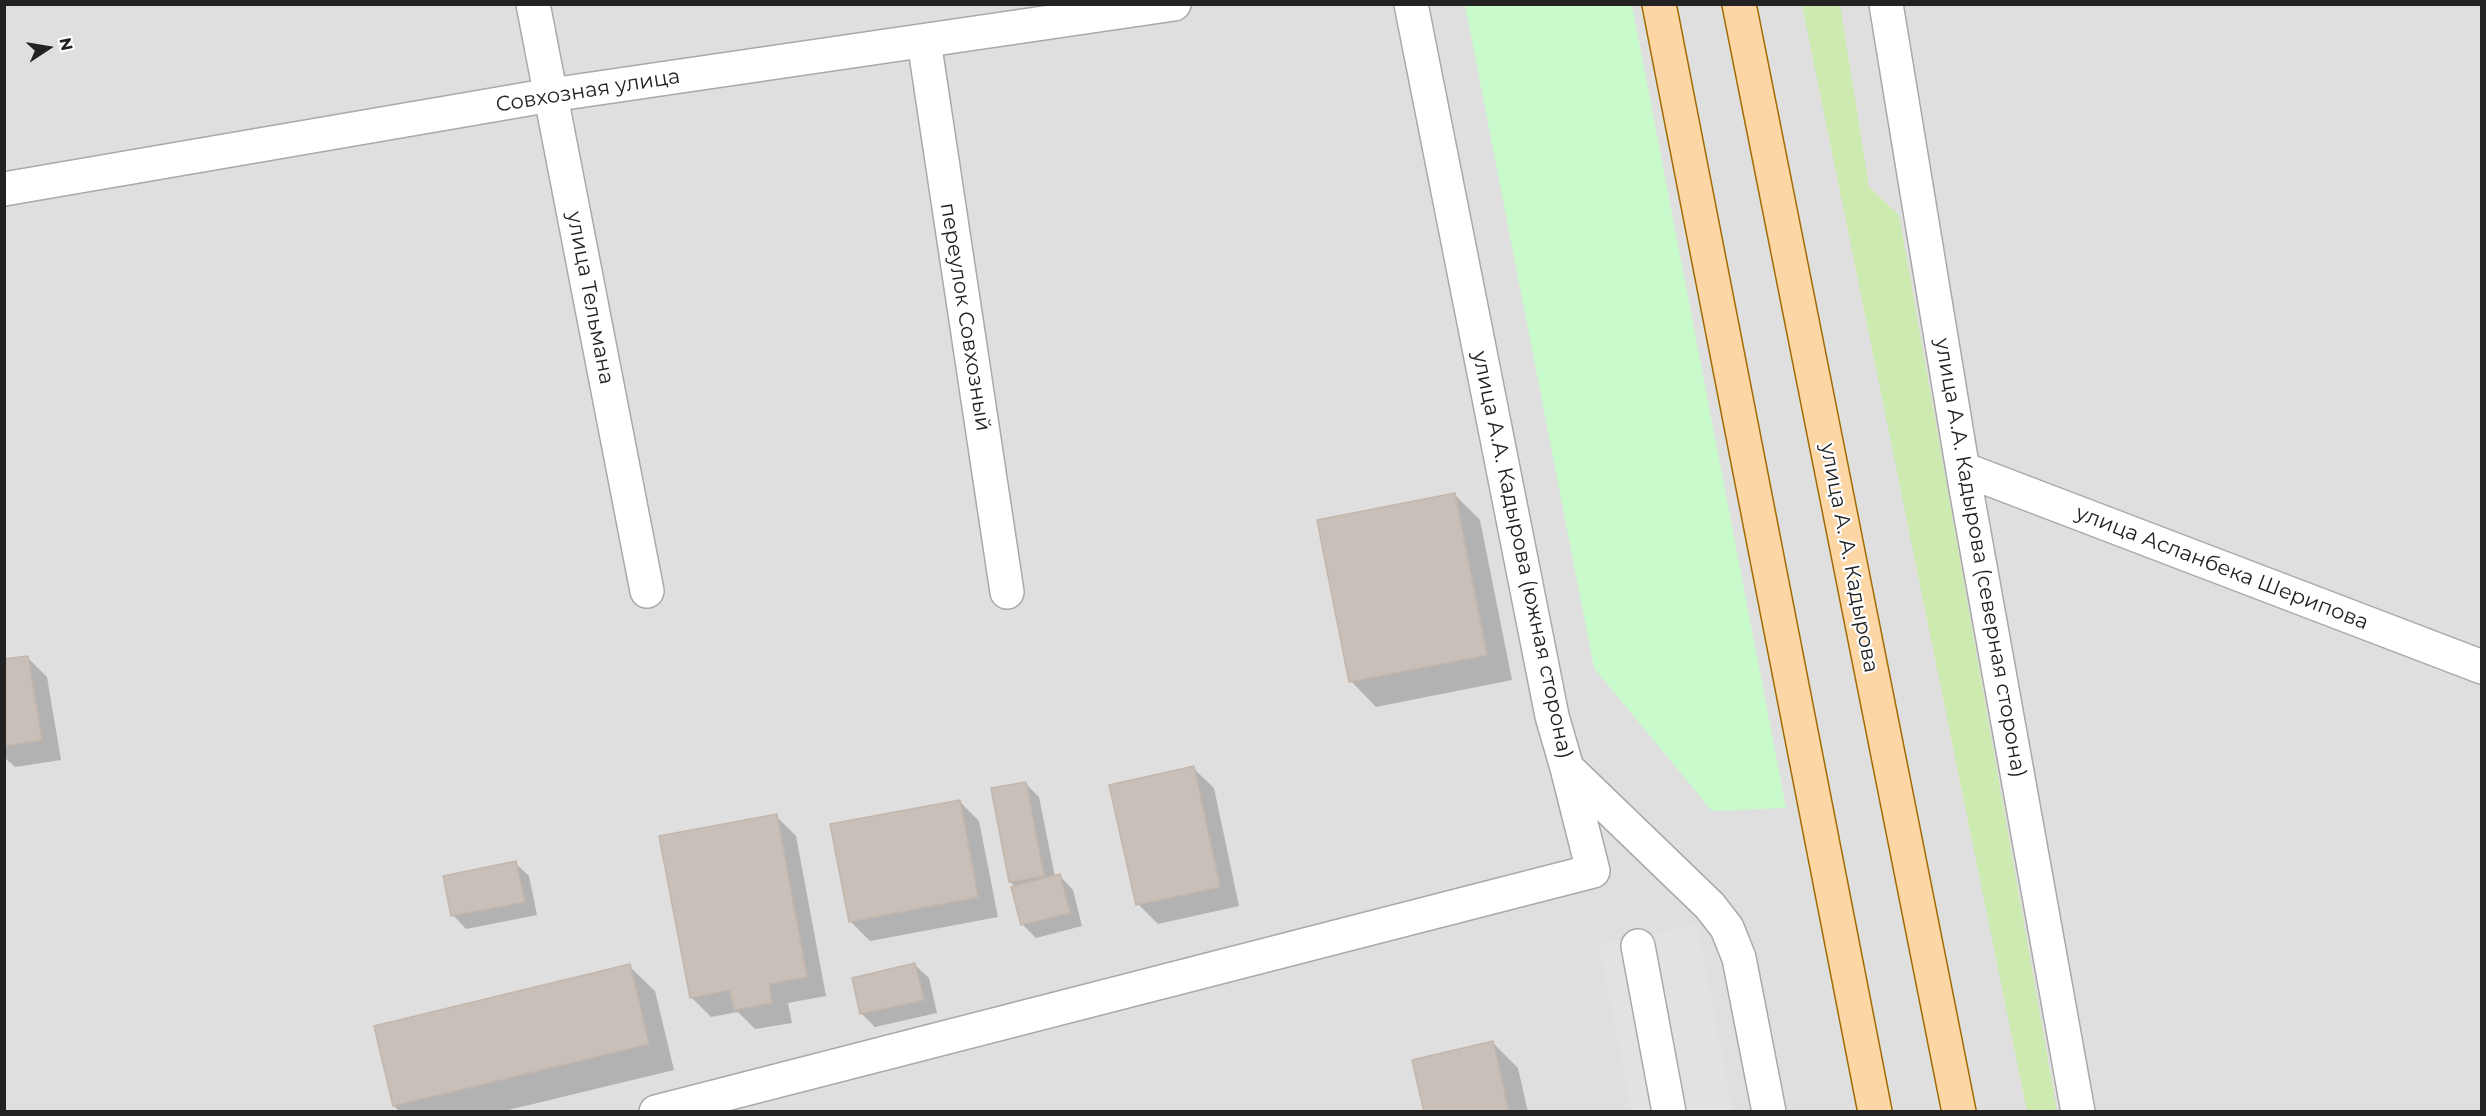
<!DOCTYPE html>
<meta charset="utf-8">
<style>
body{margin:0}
#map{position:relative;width:2486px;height:1116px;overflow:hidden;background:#f2efe9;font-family:Montserrat,sans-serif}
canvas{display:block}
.frame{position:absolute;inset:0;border:6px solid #222;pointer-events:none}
.north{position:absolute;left:18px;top:18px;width:60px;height:60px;-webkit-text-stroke:4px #fff;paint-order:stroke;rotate:78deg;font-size:16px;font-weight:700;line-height:24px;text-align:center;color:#222}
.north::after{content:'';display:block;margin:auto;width:21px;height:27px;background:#222;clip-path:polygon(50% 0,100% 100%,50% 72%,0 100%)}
</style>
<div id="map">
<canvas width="2486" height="1116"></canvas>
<div class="frame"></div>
<div class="north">N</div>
</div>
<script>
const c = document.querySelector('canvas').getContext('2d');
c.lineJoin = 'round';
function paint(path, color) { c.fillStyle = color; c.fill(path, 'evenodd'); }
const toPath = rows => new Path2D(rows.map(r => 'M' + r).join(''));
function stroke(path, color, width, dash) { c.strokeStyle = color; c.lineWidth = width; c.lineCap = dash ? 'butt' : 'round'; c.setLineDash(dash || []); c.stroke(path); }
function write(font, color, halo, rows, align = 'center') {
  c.font = font + ' Montserrat,sans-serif'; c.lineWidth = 4.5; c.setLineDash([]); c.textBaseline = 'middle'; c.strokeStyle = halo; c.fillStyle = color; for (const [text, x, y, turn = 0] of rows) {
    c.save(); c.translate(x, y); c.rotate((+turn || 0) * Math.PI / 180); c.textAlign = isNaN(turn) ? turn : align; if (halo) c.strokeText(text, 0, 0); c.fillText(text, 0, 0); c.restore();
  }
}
const residential = toPath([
 [5,5,2481,5,2481,1111,5,1111]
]);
const grass = toPath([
 [1802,5,1840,5,1869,187,1899,215,2057,1111,2027,1111]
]);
const park = toPath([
 [1465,5,1632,5,1786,808,1712,811,1594,668]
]);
const parking = toPath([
 [1697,925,1733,1111,1631,1111,1599,944]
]);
const shadow = toPath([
 [1454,494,1480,520,1512,680,1376,707,1351,681],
 [27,657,47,677,61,760,15,767,4,757,4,661],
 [1193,768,1214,788,1239,906,1158,924,1138,904],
 [1026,784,1039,797,1055,877,1060,876,1073,890,1082,926,1036,938,1022,924,1016,887,1010,882],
 [959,801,979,821,998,917,870,941,850,921],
 [776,816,796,836,826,996,788,1003,792,1023,755,1029,738,1012,711,1017,691,997],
 [515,863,529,876,537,915,466,929,453,915],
 [915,965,929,978,937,1013,875,1027,861,1013],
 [629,966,655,991,674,1070,500,1112,400,1112,394,1106],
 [1493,1043,1518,1068,1528,1112,1425,1112]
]);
const building = toPath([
 [1455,493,1487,655,1349,682,1317,520,1455,493],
 [28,656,42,740,4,746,4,659,28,656],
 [1194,766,1220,887,1136,905,1109,785,1194,766],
 [1026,782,1044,876,1009,882,991,788,1026,782],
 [960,800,978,897,849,922,830,824,960,800],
 [777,814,807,977,769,984,772,1003,734,1010,730,990,690,998,659,836,777,814],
 [516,861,525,902,451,916,443,876,516,861],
 [1060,874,1070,913,1021,925,1011,887,1060,874],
 [915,963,924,1000,860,1014,852,978,915,963],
 [630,964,649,1044,393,1106,374,1026,630,964],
 [1493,1041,1509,1112,1424,1112,1412,1060,1493,1041]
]);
const minor = toPath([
 [533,4,647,591],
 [1411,4,1552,716,1567,768,1710,906,1727,928,1739,958,1769,1112],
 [1886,4,1965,483,2078,1112],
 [924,41,1007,592],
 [4,189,551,95,1174,4],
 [1963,469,2482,667],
 [1638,946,1669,1112],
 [656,1112,1593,871,1567,768]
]);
const major = toPath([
 [1659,4,1875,1112],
 [1739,4,1959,1112]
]);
const streetNames = [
 ["Совхозная улица",588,91,-9],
 ["улица Тельмана",590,298,79],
 ["переулок Совхозный",965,317,81],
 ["улица А.А. Кадырова (южная сторона)",1522,555,78],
 ["улица А. А. Кадырова",1849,558,79],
 ["улица А.А. Кадырова (северная сторона)",1980,558,80],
 ["улица Асланбека Шерипова",2222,568,21]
];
paint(residential, '#e0dfdf');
paint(grass, '#cdebb0');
paint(park, '#c8facc');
paint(parking, '#e2e2e2');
paint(shadow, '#0003');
paint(building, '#c7bfb8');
stroke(building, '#c4b6ab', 1.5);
stroke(minor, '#a9a9a9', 36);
stroke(major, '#a06b00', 36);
stroke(minor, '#fff', 33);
stroke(major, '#fcd6a4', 33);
write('21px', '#222', '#fff', streetNames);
</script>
